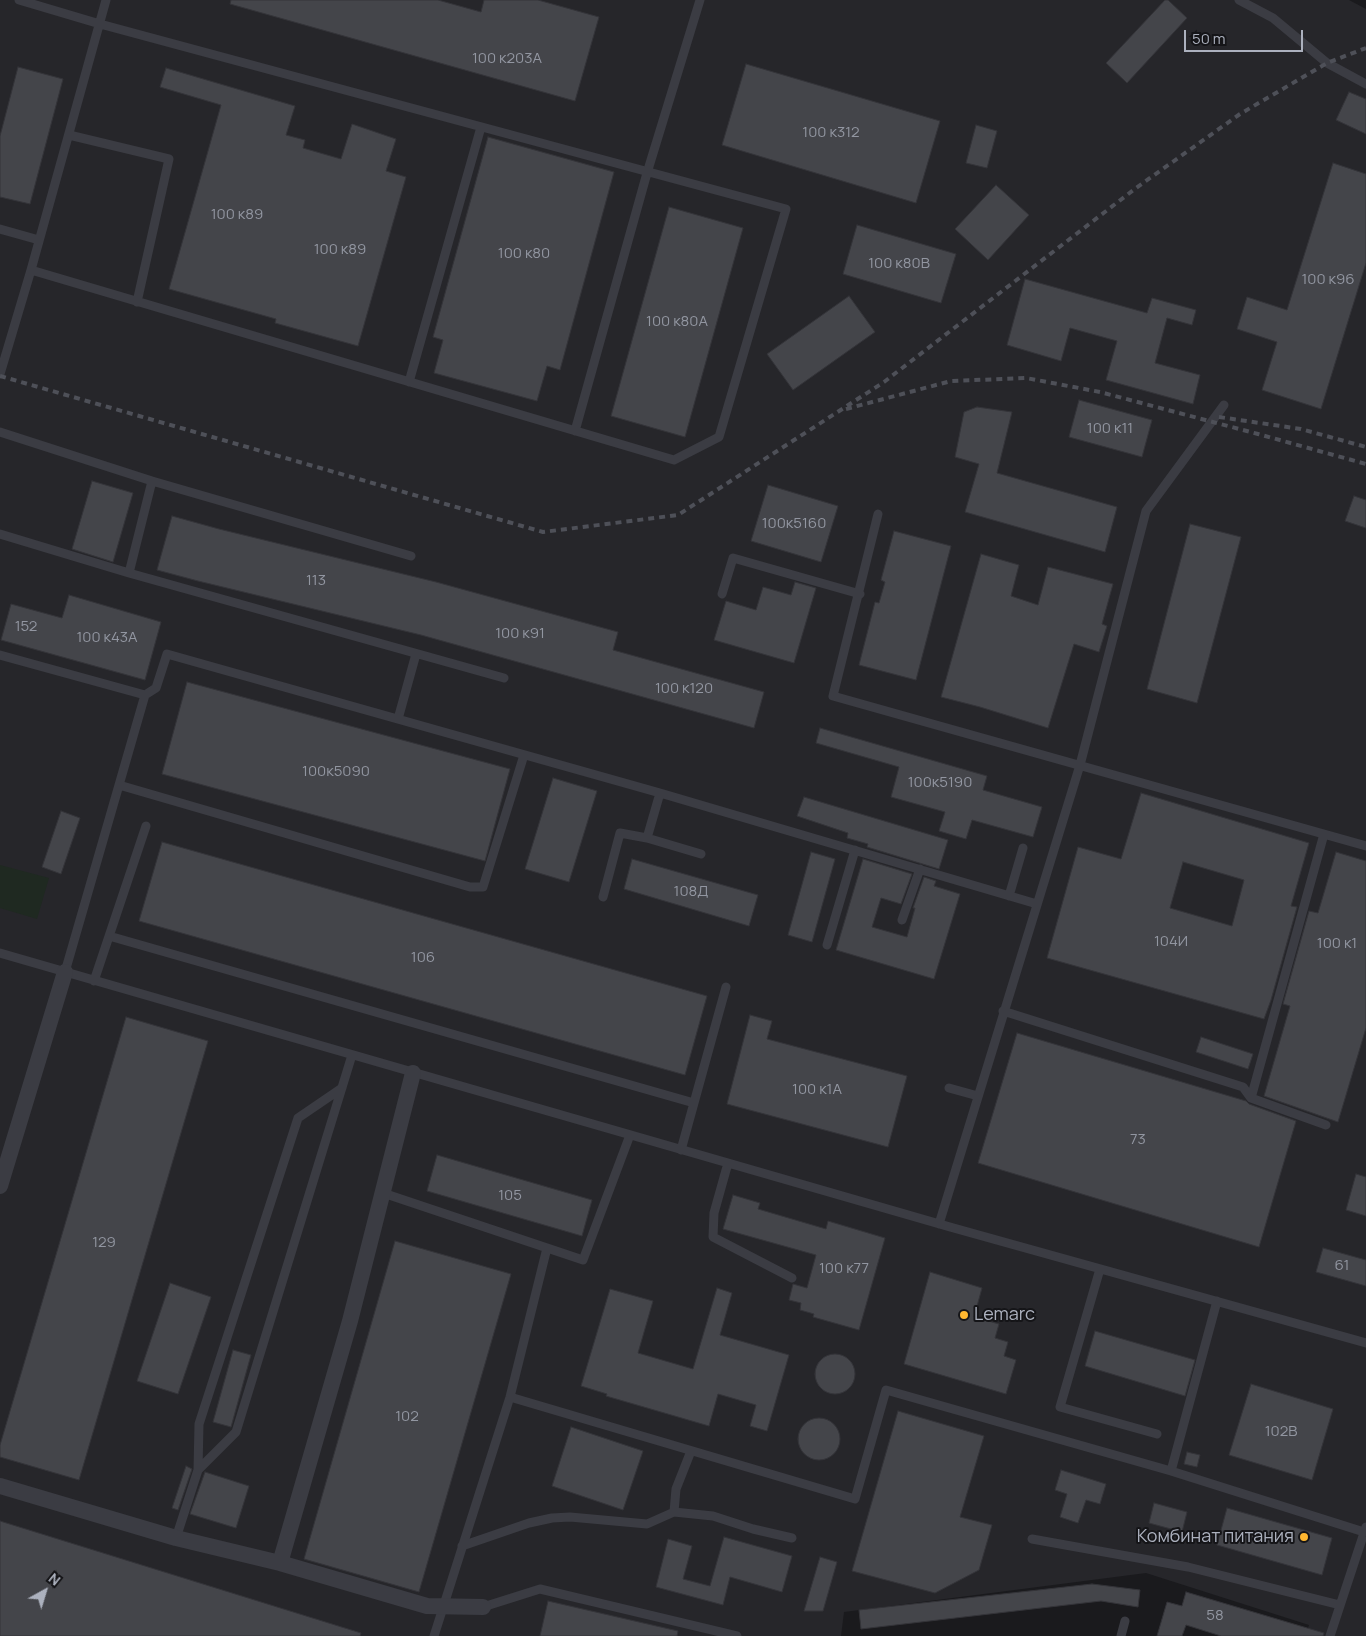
<!DOCTYPE html>
<meta charset="utf-8">
<style>
body{margin:0}
#map{position:relative;width:1366px;height:1636px;overflow:hidden;background:#1a1a1d;font-family:Manrope,sans-serif}
canvas{display:block}
.north{position:absolute;left:20px;top:1566px;width:50px;height:50px;-webkit-text-stroke:4px #151518;paint-order:stroke;rotate:39deg;font-size:14px;font-weight:700;line-height:20px;text-align:center;color:#acb1be}
.north::after{content:'';display:block;margin:auto;width:18px;height:22px;background:#acb1be;clip-path:polygon(50% 0,100% 100%,50% 72%,0 100%)}
.scale{position:absolute;left:1184px;top:30px;width:119px;height:22px;box-sizing:border-box;border:2px solid #acb1be;border-top:0;padding-left:6px;font-size:15px;line-height:18px;white-space:nowrap;color:#acb1be;-webkit-text-stroke:4px #151518;paint-order:stroke}
</style>
<div id="map">
<canvas width="1366" height="1636"></canvas>
<div class="north">N</div>
<div class="scale">50 m</div>
</div>
<script>
const c = document.querySelector('canvas').getContext('2d');
c.lineJoin = 'round';
function paint(path, color) { c.fillStyle = color; c.fill(path, 'evenodd'); }
const toPath = rows => new Path2D(rows.map(r => 'M' + r).join(''));
function stroke(path, color, width, dash) { c.strokeStyle = color; c.lineWidth = width; c.lineCap = dash ? 'butt' : 'round'; c.setLineDash(dash || []); c.stroke(path); }
function write(font, color, halo, rows, align = 'center') {
  c.font = font + ' Manrope,sans-serif'; c.lineWidth = 4; c.setLineDash([]); c.textBaseline = 'middle'; c.strokeStyle = halo; c.fillStyle = color; for (const [text, x, y, turn = 0] of rows) {
    c.save(); c.translate(x, y); c.rotate((+turn || 0) * Math.PI / 180); c.textAlign = isNaN(turn) ? turn : align; if (halo) c.strokeText(text, 0, 0); c.fillText(text, 0, 0); c.restore();
  }
}
const built = toPath([
 [0,0,1349,0,1366,9,1366,1636,1305,1636,1309,1625,1146,1573,844,1612,841,1636,0,1636]
]);
const green = toPath([
 [0,865,49,878,37,919,0,908]
]);
const building = toPath([
 [231,0,438,0,481,12,484,0,538,0,599,17,575,101,230,4,231,0],
 [1165,0,1168,0,1187,18,1127,83,1106,63,1165,0],
 [746,64,940,121,916,203,722,145,746,64],
 [18,67,63,79,30,204,0,197,0,136,18,67],
 [166,68,295,106,286,135,305,140,303,148,341,159,352,124,396,139,386,171,406,177,358,346,275,323,276,319,169,289,221,105,160,87,166,68],
 [1349,92,1366,99,1366,134,1336,120,1349,92],
 [976,125,997,131,987,168,966,163,976,125],
 [488,137,614,172,560,370,547,366,537,401,434,373,443,340,433,337,488,137],
 [1333,163,1366,174,1366,263,1321,409,1262,390,1277,342,1237,329,1247,297,1287,310,1333,163],
 [996,185,1029,215,988,260,955,229,996,185],
 [669,207,743,228,685,437,611,416,669,207],
 [857,225,956,254,941,303,843,274,857,225],
 [1025,279,1147,313,1152,298,1196,310,1192,325,1167,318,1155,363,1200,375,1193,404,1106,380,1117,341,1070,328,1061,361,1007,345,1025,279],
 [849,296,875,332,793,390,767,354,849,296],
 [1079,400,1152,420,1142,457,1069,437,1079,400],
 [977,407,1012,412,997,473,1117,507,1105,552,965,512,979,464,955,457,964,412,977,407],
 [92,481,133,493,113,562,72,549,92,481],
 [768,485,838,506,821,562,751,541,768,485],
 [1354,496,1366,500,1366,528,1345,521,1354,496],
 [172,516,219,529,436,582,618,632,613,650,764,692,754,728,421,635,198,581,157,570,172,516],
 [1190,524,1241,537,1197,703,1147,689,1190,524],
 [894,531,951,546,916,680,859,665,875,602,879,603,885,582,881,580,894,531],
 [981,554,1019,565,1011,596,1038,605,1048,567,1113,584,1102,624,1107,626,1099,652,1074,644,1048,728,980,707,941,697,981,554],
 [795,582,816,588,794,663,714,640,726,601,756,610,763,587,791,595,795,582],
 [69,595,161,622,145,680,1,640,11,604,62,618,69,595],
 [187,682,510,769,485,861,162,774,187,682],
 [820,728,987,776,983,790,1042,807,1033,837,972,820,966,839,939,831,945,812,891,797,899,767,816,743,820,728],
 [553,778,597,791,569,882,525,869,553,778],
 [1141,793,1309,843,1291,906,1297,907,1271,1000,1264,1019,1047,958,1078,847,1121,859,1141,793],
 [1183,862,1244,880,1232,926,1170,908,1183,862],
 [804,797,948,840,939,869,867,847,868,844,847,838,848,833,797,816,804,797],
 [61,811,80,818,61,874,42,867,61,811],
 [162,842,707,996,685,1075,139,921,162,842],
 [811,852,835,859,812,942,788,935,811,852],
 [1336,852,1366,861,1366,1028,1338,1122,1264,1096,1290,1006,1283,1004,1309,911,1318,913,1336,852],
 [632,859,758,895,749,926,624,889,632,859],
 [863,859,912,874,901,904,881,898,872,927,907,937,915,908,913,908,924,877,936,881,934,886,960,894,934,979,836,950,863,859],
 [750,1015,772,1021,767,1039,907,1076,888,1147,727,1104,750,1015],
 [126,1017,208,1041,79,1480,0,1457,0,1445,126,1017],
 [1017,1033,1246,1101,1249,1104,1296,1121,1259,1247,978,1163,1017,1033],
 [1201,1037,1253,1054,1248,1069,1196,1052,1201,1037],
 [437,1155,592,1200,582,1236,427,1191,437,1155],
 [1356,1174,1366,1177,1366,1216,1346,1210,1356,1174],
 [733,1195,760,1203,758,1209,826,1229,828,1221,885,1238,859,1330,813,1317,814,1314,800,1310,801,1303,789,1300,793,1284,807,1288,816,1255,723,1229,733,1195],
 [395,1241,511,1274,419,1592,304,1559,395,1241],
 [1323,1248,1366,1260,1366,1286,1316,1272,1323,1248],
 [930,1272,982,1288,974,1317,999,1324,995,1338,1008,1342,1004,1356,1016,1360,1006,1394,904,1364,930,1272],
 [170,1283,211,1297,178,1394,137,1381,170,1283],
 [717,1288,732,1293,720,1335,789,1355,767,1431,750,1426,756,1405,718,1394,709,1426,606,1396,607,1394,581,1386,610,1289,653,1301,638,1353,693,1369,717,1288],
 [1095,1331,1195,1360,1185,1396,1085,1366,1095,1331],
 [233,1350,251,1355,231,1427,213,1422,233,1350],
 '815 1374a20 20 0 1 1 40 0a20 20 0 1 1-40 0Z',
 [1251,1384,1333,1409,1312,1480,1229,1455,1251,1384],
 [898,1411,984,1436,960,1517,992,1525,979,1570,935,1593,852,1571,898,1411],
 '798 1439a21 21 0 1 1 42 0a21 21 0 1 1-42 0Z',
 [571,1427,643,1451,623,1510,552,1486,571,1427],
 [1187,1452,1200,1455,1197,1467,1184,1464,1187,1452],
 [186,1466,192,1469,178,1510,172,1508,186,1466],
 [1061,1470,1106,1484,1100,1504,1086,1500,1078,1523,1060,1517,1067,1494,1055,1490,1061,1470],
 [205,1472,249,1486,236,1528,190,1514,205,1472],
 [1154,1503,1187,1512,1182,1532,1149,1523,1154,1503],
 [1227,1508,1332,1538,1322,1575,1217,1545,1227,1508],
 [0,1521,361,1633,360,1636,0,1636,0,1521],
 [724,1537,792,1556,782,1592,730,1577,723,1605,656,1587,668,1539,692,1546,683,1579,710,1586,724,1537],
 [820,1557,837,1562,823,1611,804,1611,820,1557],
 [1092,1584,1140,1590,1138,1607,1101,1601,861,1629,859,1610,1092,1584],
 [1186,1592,1324,1633,1323,1636,1221,1636,1186,1625,1182,1636,1157,1636,1167,1602,1182,1606,1186,1592],
 [548,1601,678,1631,677,1636,540,1636,548,1601]
]);
const lane = toPath([
 [19,0,100,24,786,209,719,437,674,460,31,270],
 [1239,0,1273,18,1327,63,1366,84],
 [69,135,169,159,137,302],
 [0,229,39,240],
 [0,374,31,270,106,0],
 [409,382,481,127],
 [575,431,647,173,700,0],
 [0,432,152,481,129,573,0,534],
 [152,481,411,556],
 [878,514,833,696,1366,846],
 [129,573,504,678],
 [722,594,733,558,860,594],
 [0,655,145,695,65,972],
 [145,695,156,688,167,654,660,793,1037,904],
 [398,719,416,654],
 [119,785,470,887,483,887,524,755],
 [647,838,660,793],
 [1009,896,1023,848],
 [603,897,620,833,647,838,701,854],
 [902,920,920,869],
 [109,936,694,1103],
 [827,945,855,850],
 [0,953,950,1227,1366,1343],
 [94,981,146,826],
 [1004,1011,1003,1011,1243,1087,1251,1098,1326,1125],
 [949,1088,978,1096],
 [1251,1098,1324,834],
 [681,1150,726,987],
 [728,1163,714,1213,713,1237,792,1278],
 [383,1193,583,1260,630,1135],
 [939,1224,1080,765,1146,511,1224,405],
 [1100,1269,1060,1407,1157,1434],
 [510,1397,855,1499,886,1390,1171,1471,1364,1532],
 [198,1470,236,1432,352,1055],
 [1171,1471,1217,1301],
 [674,1512,676,1489,691,1451],
 [176,1538,198,1470,199,1424,298,1118,342,1088],
 [1032,1539,1188,1567,1340,1605],
 [462,1546,529,1523,552,1518,570,1517,647,1524,674,1512,713,1516,753,1529,792,1538],
 [483,1607,540,1589,737,1636],
 [434,1636,510,1397,547,1248],
 [1121,1636,1125,1621],
 [1330,1636,1366,1527]
]);
const street = toPath([
 [0,1186,65,972],
 [0,1486,176,1538,280,1563,427,1606,483,1607],
 [280,1563,350,1321,413,1073]
]);
const rail = toPath([
 [0,376,543,532,678,515,884,382,1136,188,1240,114,1327,63,1366,48],
 [846,409,951,381,1026,378,1100,392,1258,434,1366,464],
 [1219,417,1301,429,1366,447]
]);
const markers = [
 [964,1315,5,"#ffb730"],
 [1304,1537,5,"#ffb730"]
];
const numberNames = [
 ["100 к203А",507,59],
 ["100 к312",831,133],
 ["100 к89",237,215],
 ["100 к89",340,250],
 ["100 к80",524,254],
 ["100 к80В",899,264],
 ["100 к96",1328,280],
 ["100 к80А",677,322],
 ["100 к11",1110,429],
 ["100к5160",794,524],
 ["113",316,581],
 ["152",26,627],
 ["100 к91",520,634],
 ["100 к43А",107,638],
 ["100 к120",684,689],
 ["100к5090",336,772],
 ["100к5190",940,783],
 ["108Д",691,892],
 ["104И",1171,942],
 ["100 к1",1337,944],
 ["106",423,958],
 ["100 к1А",817,1090],
 ["73",1138,1140],
 ["105",510,1196],
 ["129",104,1243],
 ["61",1342,1266],
 ["100 к77",844,1269],
 ["102",407,1417],
 ["102В",1281,1432],
 ["58",1215,1616]
];
const poiNames = [
 ["Lemarc",974,1315],
 ["Комбинат питания",1294,1537,"right"]
];
paint(built, '#26262a');
paint(green, '#1f2921');
paint(building, '#44454a');
stroke(building, '#343439', 1);
stroke(lane, '#3b3c43', 9);
stroke(street, '#3b3c43', 16);
stroke(rail, '#4e5058', 4, [6, 5]);
for (const [x, y, r, color] of markers) { const dot = new Path2D(); dot.arc(x, y, r, 0, 2 * Math.PI); c.fillStyle = color; c.fill(dot); stroke(dot, '#151518', 2); }
write('15px', '#9296a1', null, numberNames);
write('18px', '#acb1be', '#151518', poiNames, 'left');
</script>
